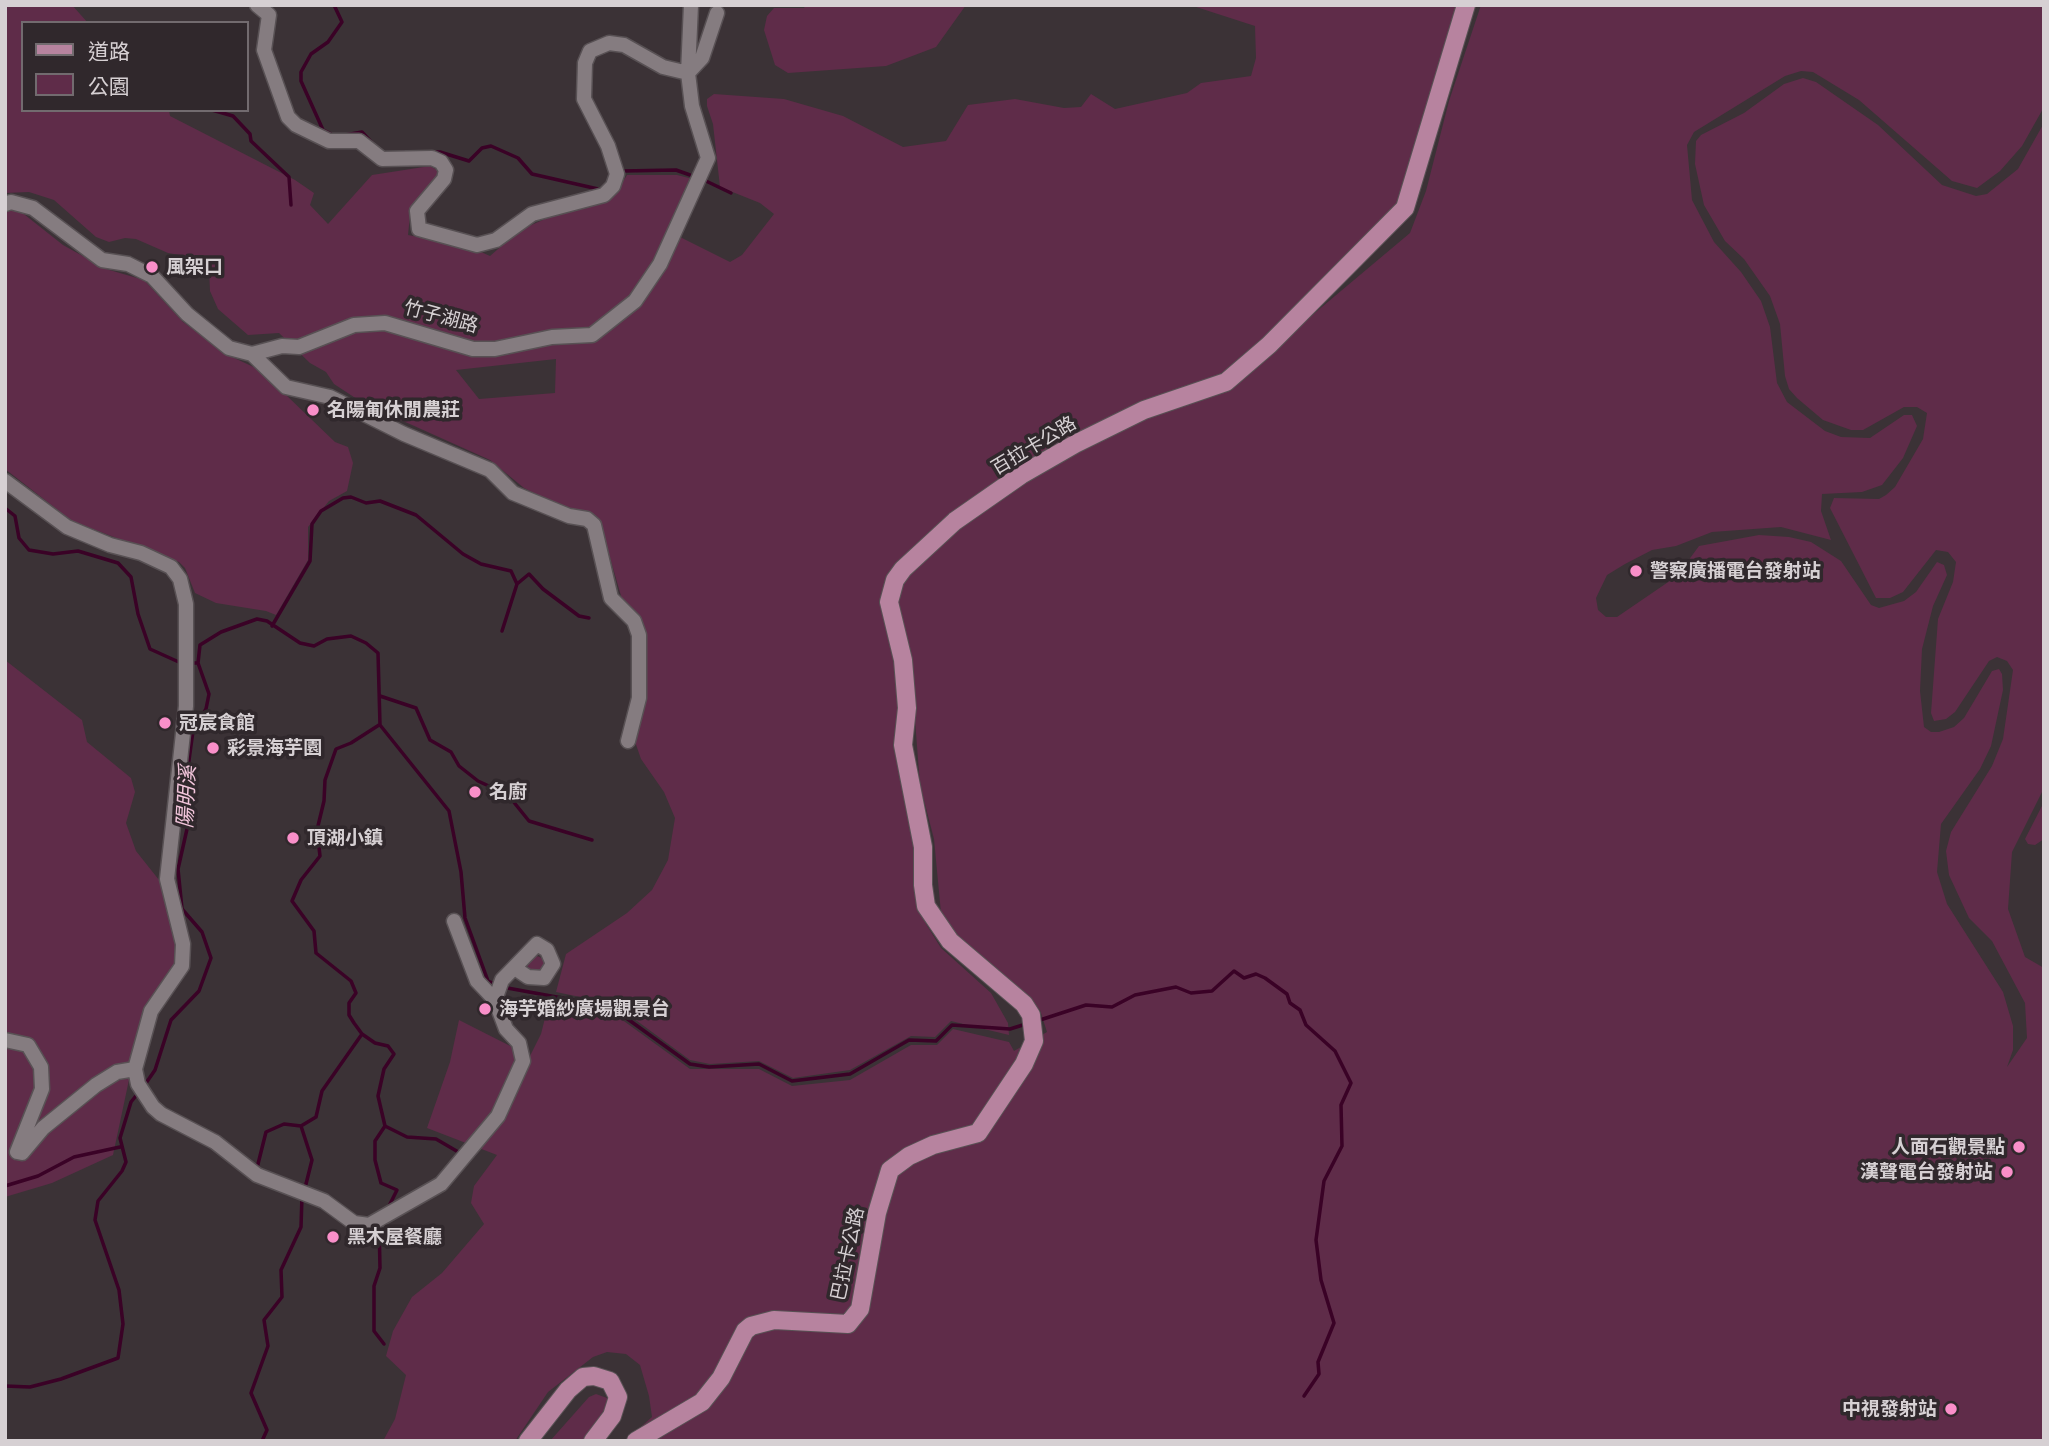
<!DOCTYPE html>
<meta charset="utf-8">
<style>
body{margin:0}
#map{position:relative;width:2049px;height:1446px;overflow:hidden;background:#3b3236;font-family:Inter,"Noto Sans TC",sans-serif}
canvas{display:block}
.frame{position:absolute;inset:0;border:7px solid #d6d0d3;pointer-events:none}
.legend{position:absolute;left:21px;top:21px;width:228px;height:91px;box-sizing:border-box;background:#30282c;border:2px solid #726b6f;margin:0;padding:9px 12px;list-style:none;font-size:21px;color:#d6d0d3}
.legend li{display:flex;align-items:center;gap:14px;height:35px}
.legend b{width:35px;border:2px solid #726b6f}
</style>
<div id="map">
<canvas width="2049" height="1446"></canvas>
<div class="frame"></div>
<ul class="legend">
<li><b style="height:9px;background:#b7839f"></b>道路</li>
<li><b style="height:19px;background:#5f2c49"></b>公園</li>
</ul>
</div>
<script>
const c = document.querySelector('canvas').getContext('2d');
c.lineJoin = 'round';
function paint(path, color) { c.fillStyle = color; c.fill(path, 'evenodd'); }
const toPath = rows => new Path2D(rows.map(r => 'M' + r).join(''));
function stroke(path, color, width, dash) { c.strokeStyle = color; c.lineWidth = width; c.lineCap = dash ? 'butt' : 'round'; c.setLineDash(dash || []); c.stroke(path); }
function write(font, color, halo, rows, align = 'center') {
  c.font = font + ' Inter,"Noto Sans TC",sans-serif'; c.lineWidth = 7; c.setLineDash([]); c.textBaseline = 'middle'; c.strokeStyle = halo; c.fillStyle = color; for (const [text, x, y, turn = 0] of rows) {
    c.save(); c.translate(x, y); c.rotate((+turn || 0) * Math.PI / 180); c.textAlign = isNaN(turn) ? turn : align; if (halo) c.strokeText(text, 0, 0); c.fillText(text, 0, 0); c.restore();
  }
}
const green = toPath([
 [5,5,72,5,88,23,23,23,23,110,169,110,170,116,295,180,314,193,310,205,328,224,372,175,430,166,439,171,438,176,411,206,408,235,470,247,490,256,520,230,554,215,587,208,616,193,627,175,677,175,689,178,692,182,678,236,730,262,742,255,774,214,760,203,720,187,713,124,707,106,707,99,714,94,784,99,843,116,903,147,946,141,968,105,1015,99,1064,108,1081,107,1091,94,1115,109,1187,93,1201,83,1251,76,1256,58,1255,26,1190,5,1470,5,1408,215,1401,226,1267,341,1203,386,995,487,888,591,904,706,900,762,915,844,917,890,926,924,941,948,991,993,1008,1023,1009,1035,951,1021,935,1037,911,1036,850,1070,793,1078,759,1061,710,1064,690,1060,614,1004,556,992,566,954,627,913,652,890,668,860,675,818,664,792,641,759,631,730,643,672,602,530,583,511,564,508,524,488,490,460,363,403,334,384,326,372,310,363,279,333,248,335,218,309,210,291,209,267,197,258,168,253,136,239,125,238,109,242,96,237,54,200,29,192,5,193],
 [556,359,555,393,479,399,456,370],
 [806,5,966,5,936,47,886,66,788,73,775,65,764,30,767,16,774,8,804,8],
 [1481,5,2044,5,2044,107,2022,146,2000,171,1977,188,1952,181,1859,100,1813,72,1801,71,1785,76,1694,132,1687,145,1692,200,1714,242,1741,272,1761,301,1770,327,1777,383,1787,402,1825,431,1841,437,1870,438,1904,415,1912,415,1917,426,1903,458,1882,485,1862,492,1822,494,1821,511,1831,540,1781,527,1712,532,1676,546,1652,550,1625,564,1607,575,1596,598,1598,610,1606,617,1617,617,1677,576,1699,546,1759,535,1789,537,1811,542,1841,561,1871,605,1879,608,1904,601,1916,592,1937,562,1944,565,1947,575,1933,606,1922,649,1920,691,1924,727,1931,732,1939,732,1954,727,1964,718,1992,671,1999,669,2002,674,2003,690,1991,746,1980,769,1941,824,1937,872,1947,904,2003,992,2013,1026,2013,1050,2007,1067,2027,1038,2025,1003,1992,941,1969,918,1949,875,1946,851,1951,832,1992,766,2003,739,2013,670,2007,661,1997,657,1989,661,1955,712,1946,719,1934,721,1931,713,1938,619,1953,582,1956,562,1948,552,1936,550,1903,592,1890,598,1876,598,1830,508,1834,498,1879,499,1886,495,1895,487,1923,439,1927,413,1917,407,1904,407,1863,430,1851,430,1823,420,1797,398,1789,389,1785,376,1780,324,1770,296,1744,259,1725,241,1704,205,1695,164,1696,141,1701,135,1744,113,1784,84,1803,78,1816,82,1878,125,1942,185,1976,196,1987,194,2018,169,2044,123,2044,788,2012,852,2008,909,2025,957,2044,968,2044,1441,625,1441,652,1417,649,1396,640,1365,626,1354,607,1352,593,1357,548,1392,515,1441,383,1441,395,1419,406,1375,386,1356,393,1331,412,1297,442,1273,484,1224,471,1203,474,1186,497,1155,427,1128,450,1062,459,1020,530,1056,541,1034,550,998,610,1011,690,1069,759,1069,792,1086,850,1080,911,1045,937,1045,953,1029,1009,1042,1014,1051,1047,1032,1040,1010,951,932,941,913,934,839,920,785,912,681,896,600,899,585,947,534,1021,481,1090,442,1203,396,1279,343,1410,233,1426,191,1449,101],
 [6,208,20,211,63,245,106,269,144,280,183,322,230,356,260,370,335,442,348,447,353,463,347,491,329,501,308,527,308,560,276,615,266,611,216,603,195,593,185,568,179,562,72,521,5,469],
 [5,660,82,720,87,742,131,778,135,792,126,823,136,851,163,885,177,944,177,961,159,989,133,1061,113,1155,52,1183,5,1197],
 [2044,802,2044,839,2035,845,2028,844,2025,839],
 '527 965a9 9 0 1 1 18 0a9 9 0 1 1-18 0Z',
 [596,1394,607,1398,608,1417,587,1441,550,1441,589,1397]
]);
const stream = toPath([
 [212,110,233,116,250,134,251,141,289,177,291,205],
 [331,134,323,130,301,81,301,72,311,54,328,42,342,22,334,5],
 [345,135,362,132,373,144],
 [402,152,440,152,469,161,482,148,491,146,518,158,532,174,598,189],
 [622,171,676,170,690,175],
 [706,181,731,193],
 [5,508,15,516,19,538,29,550,53,554,78,551,118,563,131,577,138,614,150,649,181,663],
 [272,626,310,561,312,524,321,511,343,498,351,497,366,503,380,501,416,515,463,554,481,564,511,571,517,584,529,574,543,589,579,616,589,618],
 [502,631,517,584],
 [198,663,200,645,221,632,257,619,267,621,300,643,314,646,327,639,351,636,366,643,378,653,380,725,449,811,461,872,465,918,488,981,495,984],
 [380,696,416,708,430,740,451,752,459,766,478,781,508,795,529,821,592,840],
 [379,725,351,743,336,749,325,780,324,801,317,830,320,856,301,880,292,901,314,931,316,953,351,981,356,993,349,1003,349,1015,354,1023,362,1034,375,1043,388,1046,394,1054,384,1069,378,1096,385,1126,407,1137,436,1139,460,1153],
 [502,987,611,1007,690,1064,709,1067,759,1064,792,1081,850,1074,909,1040,936,1041,952,1025,1010,1029,1026,1024],
 [1037,1021,1086,1005,1112,1007,1135,995,1176,987,1191,993,1212,991,1234,971,1244,978,1256,974,1265,978,1287,994,1290,1003,1300,1010,1306,1025,1335,1051,1351,1083,1341,1105,1342,1146,1324,1181,1316,1240,1321,1280,1334,1323,1318,1362,1319,1374,1304,1396],
 [144,1086,155,1070,171,1020,199,991,211,958,202,932,182,909,178,869,187,829,186,782,193,731,206,709,209,694,198,663,188,663],
 [301,1126,312,1160,305,1188],
 [385,1126,375,1141,375,1160,381,1183,397,1190,388,1208],
 [257,1168,266,1132,284,1124,301,1126,316,1117,322,1091,362,1034],
 [5,1186,38,1176,74,1157,120,1147],
 [379,1224,380,1268,374,1286,374,1331,384,1344],
 [5,1386,30,1387,61,1379,118,1358,123,1324,119,1290,95,1220,98,1201,122,1171,126,1162,120,1138,131,1102,139,1092],
 [262,1441,267,1430,251,1393,268,1346,264,1320,282,1297,281,1270,301,1227,302,1196]
]);
const minor = toPath([
 [257,5,269,15,264,50,288,117,296,125,329,141,359,141,382,159,432,158,441,162,446,170,444,179,417,211,419,229,477,245,496,240,532,214,604,195,613,186,617,174,608,146,584,99,585,63,590,51,609,43,624,45,663,67,688,73],
 [688,73,702,58,717,13],
 [5,204,11,202,33,208,102,260,128,264,152,276,187,314,229,348,252,354,282,346,299,347,354,325,385,323,473,349,495,349,552,337,592,335,635,301,660,264,708,158,692,106,688,73,691,5],
 [252,354,286,387,330,397,404,434,490,470,513,493,569,516,587,519,594,525,611,598,634,621,639,635,639,698,628,741],
 [5,481,67,527,110,545,141,553,171,567,180,579,186,604,186,706,167,879,183,944,182,966,151,1011,135,1069,138,1084,153,1107,161,1114,215,1142,257,1175,324,1201,354,1223,369,1225,441,1184,498,1116,523,1061,519,1043,506,1029,495,1000],
 [454,921,477,981,495,1000],
 [495,1000,502,980,537,944,547,950,553,964,544,978,528,977,516,969],
 [5,1040,28,1045,41,1067,42,1089,17,1152,22,1153,43,1128,96,1085,117,1072,135,1069]
]);
const major = toPath([
 [528,1441,568,1390,583,1377,594,1376,610,1381,618,1397,612,1416,593,1441],
 [636,1441,702,1402,721,1378,745,1331,751,1326,774,1320,848,1324,860,1309,877,1213,890,1170,909,1156,933,1145,978,1133,1024,1064,1034,1041,1031,1015,1024,1004,950,941,926,906,923,885,923,847,903,745,907,708,903,660,889,602,895,580,903,569,955,521,1021,475,1075,444,1144,410,1226,382,1269,345,1405,208,1466,5]
]);
const markers = [
 [152,267,7,"#f98fc9"],
 [313,410,7,"#f98fc9"],
 [1636,571,7,"#f98fc9"],
 [165,723,7,"#f98fc9"],
 [213,748,7,"#f98fc9"],
 [475,792,7,"#f98fc9"],
 [293,838,7,"#f98fc9"],
 [485,1009,7,"#f98fc9"],
 [2019,1147,7,"#f98fc9"],
 [2007,1172,7,"#f98fc9"],
 [333,1237,7,"#f98fc9"],
 [1951,1409,7,"#f98fc9"]
];
const poiNames = [
 ["風架口",166,267],
 ["名陽匍休閒農莊",327,410],
 ["警察廣播電台發射站",1650,571],
 ["冠宸食館",179,723],
 ["彩景海芋園",227,748],
 ["名廚",489,792],
 ["頂湖小鎮",307,838],
 ["海芋婚紗廣場觀景台",499,1009],
 ["人面石觀景點",2005,1147,"right"],
 ["漢聲電台發射站",1993,1172,"right"],
 ["黑木屋餐廳",347,1237],
 ["中視發射站",1937,1409,"right"]
];
const streetNames = [
 ["竹子湖路",441,317,15],
 ["百拉卡公路",1034,446,-31],
 ["巴拉卡公路",848,1254,-78]
];
const waterNames = [
 ["陽明溪",187,797,-87]
];
paint(green, '#5f2c49');
stroke(stream, '#3a0226', 3.5);
stroke(minor, '#585154', 17);
stroke(major, '#585154', 20);
stroke(minor, '#857c80', 14);
stroke(major, '#b7839f', 18);
for (const [x, y, r, color] of markers) { const dot = new Path2D(); dot.arc(x, y, r, 0, 2 * Math.PI); c.fillStyle = color; c.fill(dot); stroke(dot, '#30282c', 2.5); }
write('bold 19px', '#d6d0d3', '#30282c', poiNames, 'left');
write('19px', '#d6d0d3', '#30282c', streetNames);
write('italic 21px', '#f3c6dc', '#30282c', waterNames);
</script>
